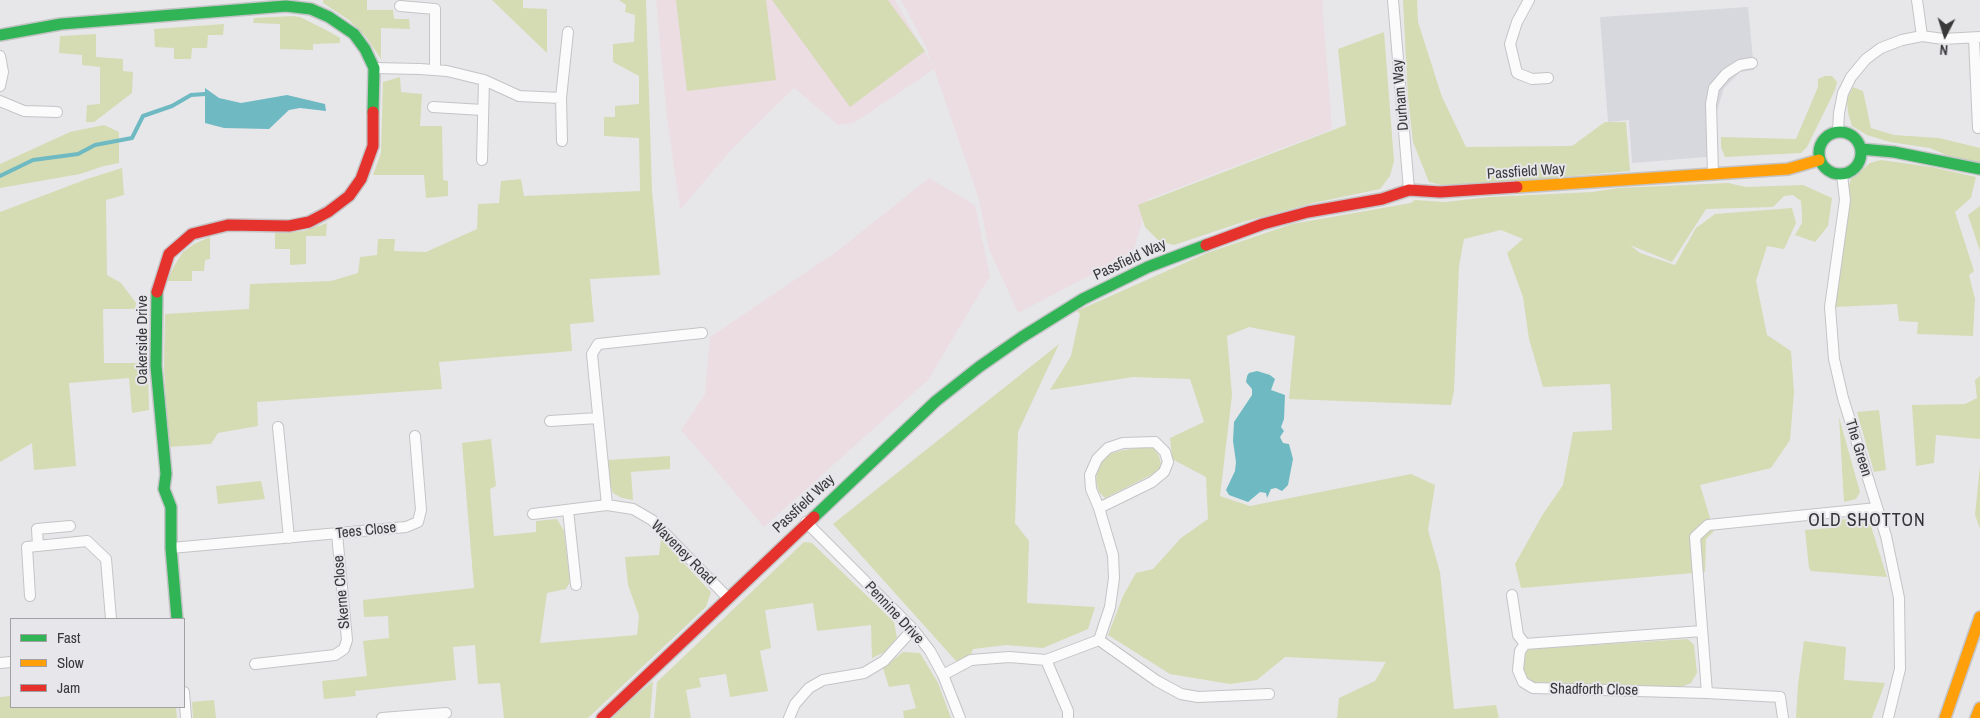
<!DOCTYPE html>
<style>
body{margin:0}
#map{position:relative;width:1980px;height:718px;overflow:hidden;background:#e7e7ea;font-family:"Archivo Narrow",sans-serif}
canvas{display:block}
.legend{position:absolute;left:10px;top:618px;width:175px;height:90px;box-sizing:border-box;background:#e6e6eb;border:1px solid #a1a1a4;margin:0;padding:6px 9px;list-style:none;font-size:15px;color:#39393a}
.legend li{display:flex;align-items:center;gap:10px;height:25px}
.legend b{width:25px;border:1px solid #a1a1a4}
.north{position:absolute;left:1920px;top:10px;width:50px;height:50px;-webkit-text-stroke:4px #e6e6eb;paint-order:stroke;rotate:185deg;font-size:14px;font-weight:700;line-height:20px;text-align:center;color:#39393a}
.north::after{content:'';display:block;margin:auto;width:18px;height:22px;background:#39393a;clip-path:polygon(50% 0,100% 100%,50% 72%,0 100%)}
</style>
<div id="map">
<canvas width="1980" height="718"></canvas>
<ul class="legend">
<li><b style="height:6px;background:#30b455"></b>Fast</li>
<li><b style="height:6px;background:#ff9f0a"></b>Slow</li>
<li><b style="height:6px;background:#e5322d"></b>Jam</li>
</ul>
<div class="north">N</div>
</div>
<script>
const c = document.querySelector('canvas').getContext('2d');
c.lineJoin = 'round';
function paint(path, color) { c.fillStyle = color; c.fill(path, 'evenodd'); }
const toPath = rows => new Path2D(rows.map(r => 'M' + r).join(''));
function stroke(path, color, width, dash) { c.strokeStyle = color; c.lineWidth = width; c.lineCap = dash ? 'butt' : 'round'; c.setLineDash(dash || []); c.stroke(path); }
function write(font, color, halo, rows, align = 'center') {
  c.font = font + ' "Archivo Narrow",sans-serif'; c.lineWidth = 4; c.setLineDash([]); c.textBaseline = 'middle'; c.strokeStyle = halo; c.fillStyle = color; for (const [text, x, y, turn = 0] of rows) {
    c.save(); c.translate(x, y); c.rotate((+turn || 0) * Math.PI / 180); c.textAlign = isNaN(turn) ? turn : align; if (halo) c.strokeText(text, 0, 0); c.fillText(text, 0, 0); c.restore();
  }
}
const built = toPath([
 [1748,7,1754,70,1740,72,1724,88,1716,114,1718,156,1632,163,1629,120,1608,122,1600,17]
]);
const education = toPath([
 [656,0,895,0,931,63,927,49,901,0,1322,0,1332,129,1149,199,1133,253,1018,313,989,249,978,196,934,69,854,123,838,125,794,88,730,151,680,210,667,119],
 [929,178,975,205,990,276,928,380,764,527,681,430,705,394,710,337,836,252]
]);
const green = toPath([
 [323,0,367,0,367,10,393,10,394,19,409,19,410,29,381,28,381,59,366,37,349,20,323,3],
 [492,0,523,0,523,8,547,9,547,53],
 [619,0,646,0,652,191,660,275,590,279,594,322,570,324,572,351,439,362,442,389,257,402,258,426,218,433,211,444,169,447,164,367,165,314,249,309,250,284,331,281,358,273,360,257,377,255,378,239,395,239,394,251,426,252,477,229,478,204,499,203,501,181,521,179,524,196,640,191,639,138,604,136,604,117,615,117,615,106,639,104,639,76,613,62,613,44,634,42,635,15,625,12,626,5],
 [676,0,766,0,776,80,687,91],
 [772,0,888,0,925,51,850,107],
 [1403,0,1417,0,1418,22,1442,97,1466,147,1572,146,1605,122,1626,122,1630,171,1507,182,1441,185,1429,182,1413,142,1408,97],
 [292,16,300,17,326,30,340,38,340,43,313,44,313,50,280,49,280,24,253,23,254,18],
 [224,24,223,35,208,35,207,48,192,48,191,59,174,59,174,48,155,47,154,29],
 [1384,32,1394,161,1390,176,1380,189,1309,204,1243,222,1174,245,1159,241,1145,227,1138,205,1346,125,1338,49],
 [96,34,96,57,123,59,123,71,133,72,132,93,94,122,86,122,87,105,100,104,100,67,82,65,82,55,59,53,60,36],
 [1825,76,1832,76,1837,82,1835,90,1807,147,1801,153,1725,157,1721,147,1721,137,1796,139,1818,87,1818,79],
 [400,77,401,92,422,94,420,126,442,126,443,180,448,181,448,196,426,198,424,175,373,175,381,153,383,82],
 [1853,87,1863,91,1871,128,1894,135,1939,138,1980,148,1980,165,1953,158,1930,148,1890,142,1867,135,1852,126,1848,113,1847,99],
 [104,125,119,132,119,163,104,166,80,174,0,188,0,164,70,132],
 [1881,160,1932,167,1976,177,1971,198,1955,212,1974,271,1969,275,1975,299,1973,336,1917,334,1918,322,1899,321,1897,304,1835,307,1848,214,1849,186,1851,179,1858,173,1870,163],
 [122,168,124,195,106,200,107,275,121,283,136,303,135,309,103,309,104,363,137,363,138,332,147,337,149,410,132,413,129,378,69,383,76,466,34,470,32,443,0,462,0,212,87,179],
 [1728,183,1746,187,1803,185,1832,198,1828,226,1815,242,1795,235,1802,223,1802,215,1801,201,1793,195,1784,196,1773,207,1706,209,1672,262,1630,245,1640,253,1675,265,1696,228,1715,214,1792,208,1796,223,1784,249,1767,246,1756,281,1767,335,1791,351,1794,392,1790,440,1771,468,1700,485,1714,531,1706,539,1705,572,1521,588,1515,564,1543,514,1563,485,1573,432,1612,430,1611,395,1610,384,1543,387,1529,339,1523,297,1507,253,1523,239,1501,230,1464,239,1459,266,1454,391,1451,405,1289,399,1295,336,1249,327,1227,336,1232,395,1220,496,1250,506,1411,474,1435,485,1428,530,1440,572,1454,709,1496,705,1499,718,1337,718,1339,698,1375,681,1386,662,1285,657,1257,680,1230,684,1170,674,1108,635,1123,596,1136,573,1153,569,1181,538,1208,519,1206,477,1172,459,1170,438,1204,422,1190,379,1133,377,1050,390,1071,356,1080,314,1077,311,1207,253,1292,224,1411,203,1415,200,1445,202,1490,197,1592,192,1619,188],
 [1980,206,1980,251,1968,215],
 [327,223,326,236,306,236,306,264,290,265,290,249,275,249,275,233,304,231],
 [210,237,210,259,205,260,204,271,192,271,192,281,167,281,174,266,183,252,194,244],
 [1059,344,1018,432,1015,523,1029,541,1027,603,1095,607,1088,629,1043,648,1006,645,973,649,965,671,833,524],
 [1980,376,1980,439,1936,435,1934,463,1916,466,1912,405,1965,404,1977,398,1975,380],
 [1879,410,1886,470,1874,472,1857,412],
 [1839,417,1860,492,1856,499,1844,502],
 [491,439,496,486,490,489,494,536,536,532,536,521,557,519,564,531,570,582,566,589,547,593,540,643,637,635,639,616,628,585,625,557,659,555,661,539,711,592,706,607,588,718,504,718,500,683,478,684,475,645,453,647,456,680,355,691,356,696,324,699,322,681,367,676,363,641,389,638,388,616,364,617,363,600,474,588,462,443],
 [1144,447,1154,448,1159,456,1161,464,1159,471,1105,498,1099,492,1096,481,1097,472,1102,462,1109,454,1124,450],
 [670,456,670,469,631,472,633,500,622,498,613,493,610,484,608,460],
 [1980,466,1980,529,1975,515],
 [261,481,265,499,218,504,216,486],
 [1863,518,1870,523,1887,577,1811,571,1809,568,1805,530,1830,528,1836,520],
 [804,542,812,543,894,622,897,638,885,652,872,658,871,625,817,631,813,603,765,610,771,648,760,651,768,691,730,697,726,674,699,678,701,687,686,690,691,718,654,718,657,682],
 [1688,639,1694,645,1697,673,1691,683,1681,687,1534,684,1525,678,1522,668,1524,658,1528,649],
 [1804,641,1846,647,1844,680,1885,683,1872,718,1796,718,1798,684],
 [903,652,920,653,938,683,951,718,904,718,903,711,916,708,909,684,889,687,883,668],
 [653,681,650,718,610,718],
 [11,696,11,707,176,707,177,718,0,718,0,697],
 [214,700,216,718,193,718,192,702]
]);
const water = toPath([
 [205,88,219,98,241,103,287,95,325,104,326,111,300,108,289,110,269,129,224,128,205,123],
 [1257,371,1270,375,1275,379,1271,390,1285,395,1284,419,1281,427,1284,431,1280,437,1283,443,1289,444,1293,459,1288,485,1282,491,1276,488,1271,489,1267,498,1266,493,1260,492,1248,502,1229,495,1226,490,1235,471,1236,462,1233,441,1234,422,1252,395,1252,389,1246,382,1247,376,1249,373]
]);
const stream = toPath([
 [0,176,33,160,78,154,95,145,132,138,143,116,172,106,191,95,205,94]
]);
const street = toPath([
 [1393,0,1409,190],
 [1529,0,1517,22,1510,44,1517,73,1532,79,1548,78],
 [1917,0,1922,36],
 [400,6,435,9,435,70],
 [1974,38,1978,128],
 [0,56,3,72,0,86],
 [374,68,420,69,447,71,484,80,519,96,561,98],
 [0,101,24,111,57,112],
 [433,107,483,110],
 [1838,132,1839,113,1843,93,1851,77,1866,59,1881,48,1902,40,1922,36,1943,39,1980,37],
 [562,141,561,98,568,32],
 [482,160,484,80],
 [1713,174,1711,104,1714,88,1726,74,1740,65,1752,63],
 [1842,175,1845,200,1830,307,1834,359,1843,398,1886,536,1899,598,1900,669,1888,718],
 [550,421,598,418],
 [278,427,289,538],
 [607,505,592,354,598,344,702,333],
 [568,510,576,585],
 [533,514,607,505,633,509,652,520,727,597],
 [806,522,913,629,930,651,943,675,960,718],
 [38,546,37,529,70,526],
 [171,548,406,527,418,522,421,510,415,436],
 [1512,595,1518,635,1525,644],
 [30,596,27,547,87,541,106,559,111,619],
 [1702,631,1525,644,1520,651,1518,670,1523,682,1533,688,1707,693,1780,697,1783,718],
 [1099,640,1110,607,1114,578,1113,555,1099,508,1091,489,1090,475,1097,459,1108,448,1123,443,1155,442,1165,452,1168,462,1164,472,1152,482,1099,508],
 [1046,660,1099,640,1157,681,1181,694,1198,697,1269,694],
 [0,663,11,662],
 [255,664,335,655,344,649,347,640,337,534],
 [943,675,971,660,1009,657,1046,660,1068,711,1068,718],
 [184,692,186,718],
 [1707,693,1695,537,1708,525,1877,508],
 [382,718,446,713],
 [789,718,795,704,809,688,823,680,864,673,884,661,913,629]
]);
const fast = toPath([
 [0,35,61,24,286,6,311,9,329,17,354,34,365,49,374,68,373,112],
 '1819 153a21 21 0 1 1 42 0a21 21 0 1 1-42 0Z',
 [1861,149,1894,152,1980,169],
 [157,292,156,366,166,474,164,489,171,507,171,548,177,619],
 [814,517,936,401,979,367,1022,337,1083,299,1148,267,1206,245]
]);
const slow = toPath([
 [1517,187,1788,169,1819,160],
 [1945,718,1980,617],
 [1976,718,1980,708]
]);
const jam = toPath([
 [1206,245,1263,224,1308,212,1382,199,1409,190,1440,192,1517,187],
 [157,292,169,254,192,234,228,225,289,226,309,222,328,212,349,196,361,179,373,146,373,112],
 [602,718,814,517]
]);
const streetNames = [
 ["Durham Way",1401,95,-95],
 ["Passfield Way",1526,172,-4],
 ["Passfield Way",1130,260,-25],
 ["Oakerside Drive",143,340,-90],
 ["The Green",1858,448,73],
 ["Passfield Way",804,504,-43],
 ["Tees Close",366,531,-6],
 ["Waveney Road",683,553,45],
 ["Skerne Close",342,592,-95],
 ["Pennine Drive",894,613,47],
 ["Shadforth Close",1594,690,1]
];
const quarterNames = [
 ["OLD SHOTTON",1867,521]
];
paint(built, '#d7d8de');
paint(education, '#ebdde2');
paint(green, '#d5dbb3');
paint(water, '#6fb9c2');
stroke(stream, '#6fb9c2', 4);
stroke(street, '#c4c4c7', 12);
stroke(fast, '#c4c4c7', 14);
stroke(slow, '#c4c4c7', 14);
stroke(jam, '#c4c4c7', 14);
stroke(street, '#fbfbfc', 10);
stroke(fast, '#30b455', 11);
stroke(slow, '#ff9f0a', 11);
stroke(jam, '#e5322d', 11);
write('15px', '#39393a', '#e6e6eb', streetNames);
c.letterSpacing = '1px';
write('18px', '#343437', '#e6e6eb', quarterNames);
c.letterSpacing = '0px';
</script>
